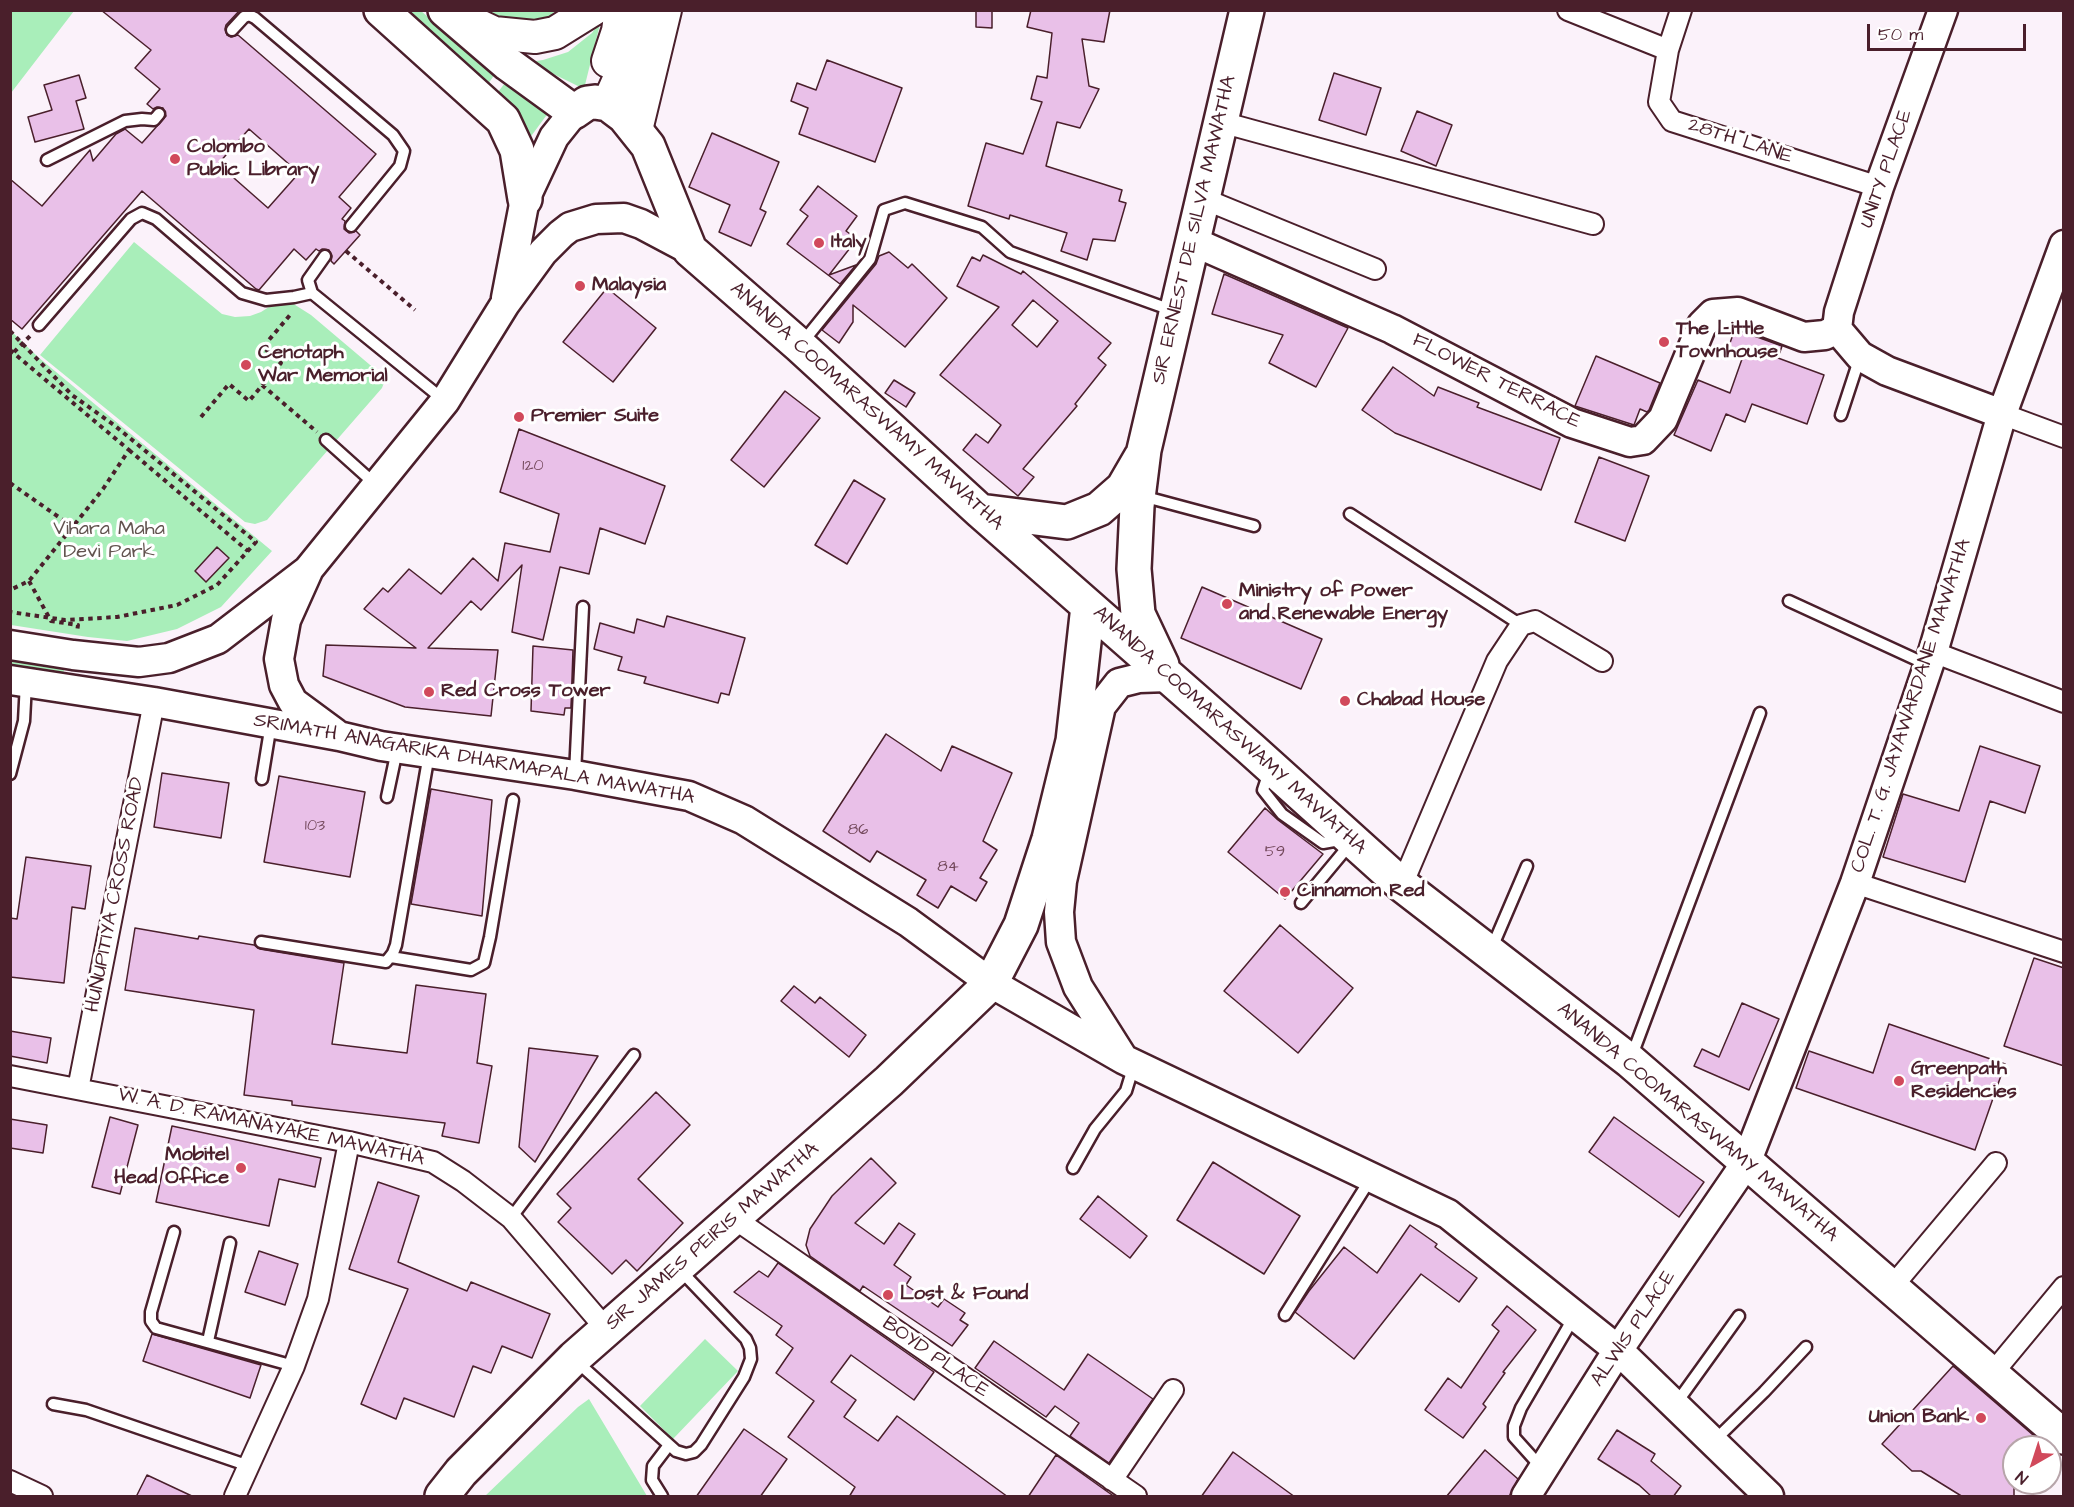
<!DOCTYPE html>
<style>
body{margin:0}
#map{position:relative;width:2074px;height:1507px;overflow:hidden;background:#fbf2fa;font-family:"Architects Daughter",sans-serif}
canvas{display:block}
.frame{position:absolute;inset:0;border:12px solid #4a1f2b;pointer-events:none}
.north{position:absolute;left:2002px;top:1435px;width:60px;height:60px;box-sizing:border-box;background:#fff;border:2px solid #b7a5aa;border-radius:50%;rotate:219deg;font-size:16px;font-weight:700;line-height:24px;text-align:center;color:#4a1f2b}
.north::after{content:'';display:block;margin:auto;width:21px;height:27px;background:#d1495b;clip-path:polygon(50% 0,100% 100%,50% 72%,0 100%)}
.scale{position:absolute;left:1867px;top:24px;width:159px;height:27px;box-sizing:border-box;border:3px solid #4a1f2b;border-top:0;padding-left:8px;font-size:18px;line-height:21px;white-space:nowrap;color:#4a1f2b;-webkit-text-stroke:4px #fff;paint-order:stroke}
</style>
<div id="map">
<canvas width="2074" height="1507"></canvas>
<div class="frame"></div>
<div class="north">N</div>
<div class="scale">50 m</div>
</div>
<script>
const c = document.querySelector('canvas').getContext('2d');
c.lineJoin = 'round';
function paint(path, color) { c.fillStyle = color; c.fill(path, 'evenodd'); }
const toPath = rows => new Path2D(rows.map(r => 'M' + r).join(''));
function stroke(path, color, width, dash) { c.strokeStyle = color; c.lineWidth = width; c.lineCap = dash ? 'butt' : 'round'; c.setLineDash(dash || []); c.stroke(path); }
function write(font, color, halo, rows, align = 'center') {
  c.font = font + ' "Architects Daughter",sans-serif'; c.lineWidth = 6; c.setLineDash([]); c.textBaseline = 'middle'; c.strokeStyle = halo; c.fillStyle = color; for (const [text, x, y, turn = 0] of rows) {
    c.save(); c.translate(x, y); c.rotate((+turn || 0) * Math.PI / 180); c.textAlign = isNaN(turn) ? turn : align; if (halo) c.strokeText(text, 0, 0); c.fillText(text, 0, 0); c.restore();
  }
}
const green = toPath([
 [11,10,74,11,11,93,10,11],
 [404,11,421,11,495,74,488,84],
 [472,11,555,11,547,20,492,24],
 [601,20,584,89,529,62,543,60,568,52,592,33],
 [505,83,524,97,554,110,546,116,529,139,511,107,498,92],
 [134,242,222,314,235,317,250,316,261,312,277,302,292,303,311,315,376,370,385,380,382,388,267,520,255,524,245,522,40,355],
 [10,330,38,357,272,551,221,607,177,629,127,641,88,637,11,625],
 [10,661,64,669,63,677,11,669],
 [705,1339,738,1371,673,1439,640,1406],
 [589,1399,647,1496,485,1496,578,1407]
]);
const building = toPath([
 [101,10,240,10,226,25,225,29,227,35,231,37,238,35,376,154,339,197,351,208,342,219,345,221,344,229,349,233,356,231,360,235,334,264,331,261,332,256,329,250,322,249,319,251,316,249,306,260,294,249,259,290,256,289,142,191,22,329,10,319,10,179,42,206,90,150,93,161,116,134,125,129,142,143,166,116,163,108,157,107,153,109,147,104,160,89,135,68,151,50,101,10],
 [249,129,299,173,268,208,218,164,249,129],
 [976,10,992,10,992,28,976,27,976,10],
 [1031,10,1110,10,1104,42,1082,39,1089,86,1099,89,1080,128,1057,122,1046,166,1122,190,1119,201,1126,203,1115,241,1093,239,1087,260,1061,251,1067,233,1010,215,1009,219,968,206,986,143,1023,154,1042,102,1031,99,1037,76,1047,78,1052,33,1027,27,1031,10],
 [827,60,902,88,875,162,799,134,808,108,791,101,797,83,816,90,827,60],
 [1334,73,1381,88,1366,135,1319,120,1334,73],
 [79,75,86,98,76,101,84,129,35,142,28,117,52,110,44,85,79,75],
 [1417,111,1452,125,1436,166,1401,151,1417,111],
 [712,133,779,162,760,209,766,212,751,246,719,232,730,205,689,187,712,133],
 [818,186,857,216,846,231,857,239,829,275,856,265,840,284,787,244,808,216,800,210,818,186],
 [889,252,908,268,912,264,947,298,905,347,853,305,853,322,839,343,822,330,876,264,879,256,889,252],
 [983,255,1021,274,1023,271,1111,343,1098,358,1106,365,1075,404,1077,406,1023,469,1034,477,1018,496,963,450,976,434,988,443,1001,425,940,375,999,307,957,286,972,257,980,261,983,255],
 [1033,300,1058,321,1037,347,1012,325,1033,300],
 [1224,274,1348,328,1316,387,1269,363,1283,335,1212,314,1224,274],
 [607,288,656,328,613,382,563,342,607,288],
 [1735,329,1782,346,1778,358,1824,375,1807,424,1752,404,1745,422,1726,414,1711,451,1674,435,1698,380,1730,393,1742,359,1726,354,1735,329],
 [1596,356,1660,383,1649,410,1647,412,1640,409,1634,425,1575,406,1596,356],
 [1393,367,1434,396,1438,387,1479,403,1477,407,1560,438,1541,490,1395,433,1362,410,1393,367],
 [894,380,915,393,906,407,885,393,894,380],
 [785,391,820,418,764,487,731,460,785,391],
 [519,429,665,486,645,544,600,528,589,574,560,567,543,640,512,632,522,565,481,610,471,601,428,648,498,650,491,716,405,707,323,676,326,645,416,648,364,609,383,588,388,592,409,569,441,594,473,558,498,581,505,543,550,552,559,514,500,492,519,429],
 [1599,457,1649,476,1625,541,1575,522,1599,457],
 [854,480,885,499,847,564,815,545,854,480],
 [217,547,229,558,206,582,195,571,217,547],
 [1202,587,1322,639,1301,689,1181,638,1202,587],
 [667,616,745,638,729,695,721,693,718,703,644,683,646,677,618,670,622,657,594,649,600,623,634,633,637,619,664,627,667,616],
 [533,646,573,650,571,708,565,708,564,715,531,711,533,646],
 [886,734,941,771,952,746,1012,773,983,841,997,850,980,878,987,882,976,901,951,886,938,908,917,895,926,880,877,851,870,862,823,831,886,734],
 [1980,746,2040,766,2025,813,1990,801,1965,882,1883,857,1903,794,1959,811,1980,746],
 [162,773,229,783,221,838,154,827,162,773],
 [279,776,365,792,350,877,264,862,279,776],
 [431,789,492,800,482,916,411,904,431,789],
 [1265,808,1278,820,1323,854,1285,899,1228,852,1265,808],
 [26,857,91,866,85,909,72,907,64,983,10,977,10,918,17,919,26,857],
 [1280,925,1353,988,1298,1053,1224,991,1280,925],
 [135,928,198,939,199,936,254,945,260,949,344,963,332,1044,407,1053,416,985,486,994,477,1063,492,1066,479,1143,442,1136,445,1123,292,1105,292,1101,244,1095,254,1010,125,990,135,928],
 [2034,958,2064,968,2064,1066,2004,1046,2034,958],
 [794,986,815,1003,820,997,866,1035,849,1057,781,1001,794,986],
 [1742,1003,1779,1019,1749,1090,1694,1066,1702,1049,1719,1057,1742,1003],
 [1889,1024,2005,1064,1975,1150,1796,1088,1809,1051,1873,1073,1889,1024],
 [10,1031,51,1038,47,1063,10,1056,10,1031],
 [529,1048,598,1056,535,1162,519,1147,529,1048],
 [656,1092,690,1125,638,1179,683,1223,637,1271,626,1260,612,1274,558,1222,571,1208,557,1194,656,1092],
 [110,1117,138,1125,120,1194,92,1187,110,1117],
 [1614,1117,1704,1182,1679,1217,1589,1152,1614,1117],
 [10,1119,47,1125,43,1153,10,1148,10,1119],
 [172,1126,321,1158,315,1187,279,1179,269,1226,156,1202,172,1126],
 [871,1158,896,1183,855,1223,884,1244,899,1223,915,1234,894,1265,911,1277,906,1285,938,1307,944,1299,965,1313,960,1320,968,1325,952,1346,863,1286,860,1291,810,1256,806,1245,810,1229,832,1196,871,1158],
 [1213,1162,1300,1216,1264,1274,1177,1220,1213,1162],
 [378,1182,419,1196,398,1262,467,1291,471,1282,550,1314,532,1358,502,1346,491,1373,473,1366,454,1417,404,1398,396,1419,361,1404,408,1289,349,1269,378,1182],
 [1098,1196,1147,1236,1130,1258,1080,1219,1098,1196],
 [1410,1225,1437,1244,1435,1247,1477,1278,1459,1302,1421,1274,1354,1359,1295,1312,1309,1291,1344,1247,1377,1273,1410,1225],
 [259,1251,298,1264,285,1305,245,1292,259,1251],
 [778,1263,934,1372,914,1400,851,1355,831,1382,856,1400,844,1417,878,1441,897,1416,1008,1497,849,1497,855,1487,788,1437,814,1401,776,1373,793,1348,776,1335,782,1326,734,1292,759,1271,768,1277,778,1263],
 [1507,1306,1536,1330,1503,1372,1505,1373,1483,1404,1486,1407,1463,1438,1425,1410,1448,1378,1461,1388,1499,1331,1492,1325,1507,1306],
 [152,1334,261,1365,250,1398,143,1361,152,1334],
 [994,1341,1064,1390,1088,1354,1153,1399,1109,1463,1070,1436,1079,1423,1055,1406,1046,1417,975,1368,994,1341],
 [1953,1366,2047,1447,2014,1447,2014,1497,1963,1497,1921,1471,1912,1471,1882,1444,1953,1366],
 [744,1429,787,1459,760,1497,696,1497,744,1429],
 [1617,1430,1655,1454,1651,1461,1681,1486,1673,1497,1652,1497,1639,1485,1598,1459,1617,1430],
 [1485,1450,1518,1479,1509,1497,1446,1497,1485,1450],
 [1233,1452,1295,1497,1201,1497,1233,1452],
 [1056,1455,1105,1490,1115,1497,1028,1497,1056,1455],
 [147,1475,194,1497,136,1497,147,1475]
]);
const path = toPath([
 [346,251,415,310],
 [10,331,72,395,114,425,256,542,217,585,177,605,117,617,65,620,10,612],
 [10,350,129,450,103,489,29,581,10,590],
 [14,352,31,335],
 [262,385,317,432],
 [201,417,229,384,249,401,281,363,263,347,290,315],
 [129,450,248,551],
 [10,483,73,527],
 [29,581,51,621,78,625,77,632]
]);
const lane = toPath([
 [232,30,244,17,249,15,255,18,393,135,404,151,400,166,351,226],
 [47,160,125,121,142,119,154,120,159,114],
 [312,293,308,280,325,256],
 [39,325,131,219,142,213,156,219,242,293,266,300,294,297,312,293,445,401],
 [802,343,870,259,884,210,905,203,982,227,1010,252,1174,311],
 [1841,415,1860,357],
 [326,440,375,484],
 [1142,496,1254,526],
 [1350,514,1521,625],
 [1789,601,1928,665],
 [1269,772,1263,790,1282,814,1323,843,1334,841,1340,835],
 [10,774,24,721,26,683],
 [575,774,583,607],
 [262,779,271,724],
 [387,797,397,750],
 [1301,903,1351,843],
 [261,942,386,962,393,953,396,945,429,754],
 [1491,950,1527,866],
 [391,957,471,970,484,963,490,937,513,800],
 [1631,1058,1760,713],
 [1073,1168,1095,1129,1126,1091,1134,1065],
 [511,1218,634,1055],
 [174,1232,151,1312,151,1321,156,1328,294,1366],
 [1285,1315,1371,1178],
 [208,1341,230,1243],
 [575,1360,676,1451,686,1454,694,1452,701,1445,744,1377,751,1359,750,1348,746,1339,680,1270],
 [53,1404,86,1410,249,1466],
 [1675,1405,1739,1316],
 [1713,1442,1764,1392,1806,1347],
 [1541,1467,1514,1437,1514,1426,1521,1408,1574,1317],
 [662,1496,652,1480,653,1466,669,1445]
]);
const street = toPath([
 [1568,10,1668,50],
 [1681,10,1668,50,1659,102,1672,121,1879,187],
 [1221,122,1593,224],
 [1204,199,1375,269],
 [2002,414,2064,437],
 [1933,652,2064,702],
 [1855,883,2064,952],
 [1402,885,1497,661,1521,625,1535,621,1602,661],
 [10,1076,349,1142,433,1162,463,1181,511,1218,607,1330],
 [78,1089,154,702],
 [735,1219,1136,1496],
 [1891,1288,1996,1163],
 [1991,1375,2064,1287],
 [1112,1480,1173,1390],
 [10,1481,42,1496],
 [235,1496,294,1366,318,1299,349,1142]
]);
const secondary = toPath([
 [1194,242,1392,329,1572,423,1630,442,1643,440,1663,419,1702,325,1713,314,1738,312,1804,337,1825,335,1837,329],
 [506,298,525,199,554,137,574,112],
 [1837,329,1839,312,1879,187,1943,10],
 [1837,329,1860,356,1887,371,2002,414],
 [308,571,286,620,279,659,284,685,293,702,335,733],
 [10,645,73,655,139,662,169,658,218,639,308,570,445,401,505,304,543,252,561,234,570,227,596,219,624,218,641,224,690,250],
 [10,680,154,702,339,736,381,746,575,775,689,796,744,820,908,922,991,983,1123,1059,1448,1214,1618,1350,1769,1496],
 [1121,1055,1078,987,1061,942,1059,912,1062,881,1101,706,1119,683,1139,678,1168,677],
 [1526,1496,1618,1350,1746,1163,1855,883,1933,652,2002,414,2064,245]
]);
const primary = toPath([
 [458,16,494,33,535,37,555,33,592,10],
 [608,61,618,31,621,10],
 [608,104,650,10],
 [636,130,665,10]
]);
const highway = toPath([
 [381,10,503,120,517,150,525,199],
 [445,10,508,64,574,112,587,103,595,102,608,104,624,116,648,146,690,250,800,346,980,511,1251,749,1402,885,1630,1061,2064,1437],
 [980,511,1067,522,1099,509,1123,488,1141,457],
 [1162,665,1138,614,1134,569,1137,506,1144,450,1247,10],
 [442,1496,461,1472,574,1358,889,1081,991,983,1021,925,1049,839,1073,741,1088,606]
]);
const markers = [
 [175,159,6,"#d1495b"],
 [819,243,6,"#d1495b"],
 [580,286,6,"#d1495b"],
 [1664,342,6,"#d1495b"],
 [246,365,6,"#d1495b"],
 [519,417,6,"#d1495b"],
 [1227,604,6,"#d1495b"],
 [429,692,6,"#d1495b"],
 [1345,701,6,"#d1495b"],
 [1285,892,6,"#d1495b"],
 [1899,1081,6,"#d1495b"],
 [241,1168,6,"#d1495b"],
 [888,1295,6,"#d1495b"],
 [1981,1418,6,"#d1495b"]
];
const numberNames = [
 ["120",533,467],
 ["103",315,827],
 ["86",858,831],
 ["59",1275,853],
 ["84",948,868]
];
const streetNames = [
 ["28TH LANE",1740,142,18],
 ["UNITY PLACE",1887,169,-71],
 ["SIR ERNEST DE SILVA MAWATHA",1195,230,-77],
 ["FLOWER TERRACE",1496,382,27],
 ["ANANDA COOMARASWAMY MAWATHA",866,407,42],
 ["COL. T. G. JAYAWARDANE MAWATHA",1912,706,-72],
 ["ANANDA COOMARASWAMY MAWATHA",1229,731,42],
 ["SRIMATH ANAGARIKA DHARMAPALA MAWATHA",474,760,10],
 ["HUNUPITIYA CROSS ROAD",116,895,-79],
 ["ANANDA COOMARASWAMY MAWATHA",1697,1123,40],
 ["W. A. D. RAMANAYAKE MAWATHA",271,1128,12],
 ["SIR JAMES PEIRIS MAWATHA",713,1237,-41],
 ["ALWIS PLACE",1634,1329,-56],
 ["BOYD PLACE",935,1358,35]
];
const poiNames = [
 ["Colombo",187,148],
 ["Public Library",187,171],
 ["Italy",831,243],
 ["Malaysia",592,286],
 ["The Little",1676,330],
 ["Townhouse",1676,353],
 ["Cenotaph",258,354],
 ["War Memorial",258,377],
 ["Premier Suite",531,417],
 ["Ministry of Power",1239,592],
 ["and Renewable Energy",1239,615],
 ["Red Cross Tower",441,692],
 ["Chabad House",1357,701],
 ["Cinnamon Red",1297,892],
 ["Greenpath",1911,1070],
 ["Residencies",1911,1093],
 ["Mobitel",229,1156,"right"],
 ["Head Office",229,1179,"right"],
 ["Lost & Found",900,1295],
 ["Union Bank",1969,1418,"right"]
];
const parkNames = [
 ["Vihara Maha",109,530],
 ["Devi Park",109,553]
];
paint(green, '#a9eeba');
paint(building, '#e9c0e8');
stroke(building, '#4a1f2b', 1.5);
stroke(lane, '#4a1f2b', 15);
stroke(street, '#4a1f2b', 24);
stroke(secondary, '#4a1f2b', 33);
stroke(primary, '#4a1f2b', 36);
stroke(highway, '#4a1f2b', 38);
stroke(path, '#4a1f2b', 4, [4.5, 4.5]);
stroke(lane, '#fff', 10);
stroke(street, '#fff', 20);
stroke(secondary, '#fff', 28);
stroke(primary, '#fff', 32);
stroke(highway, '#fff', 33);
for (const [x, y, r, color] of markers) { const dot = new Path2D(); dot.arc(x, y, r, 0, 2 * Math.PI); c.fillStyle = color; c.fill(dot); stroke(dot, '#fff', 2); }
write('16px', '#72475a', null, numberNames);
write('20px', '#4a1f2b', '#fff', streetNames);
write('bold 20px', '#4a1f2b', '#fff', poiNames, 'left');
write('20px', '#62534f', '#fff', parkNames);
</script>
